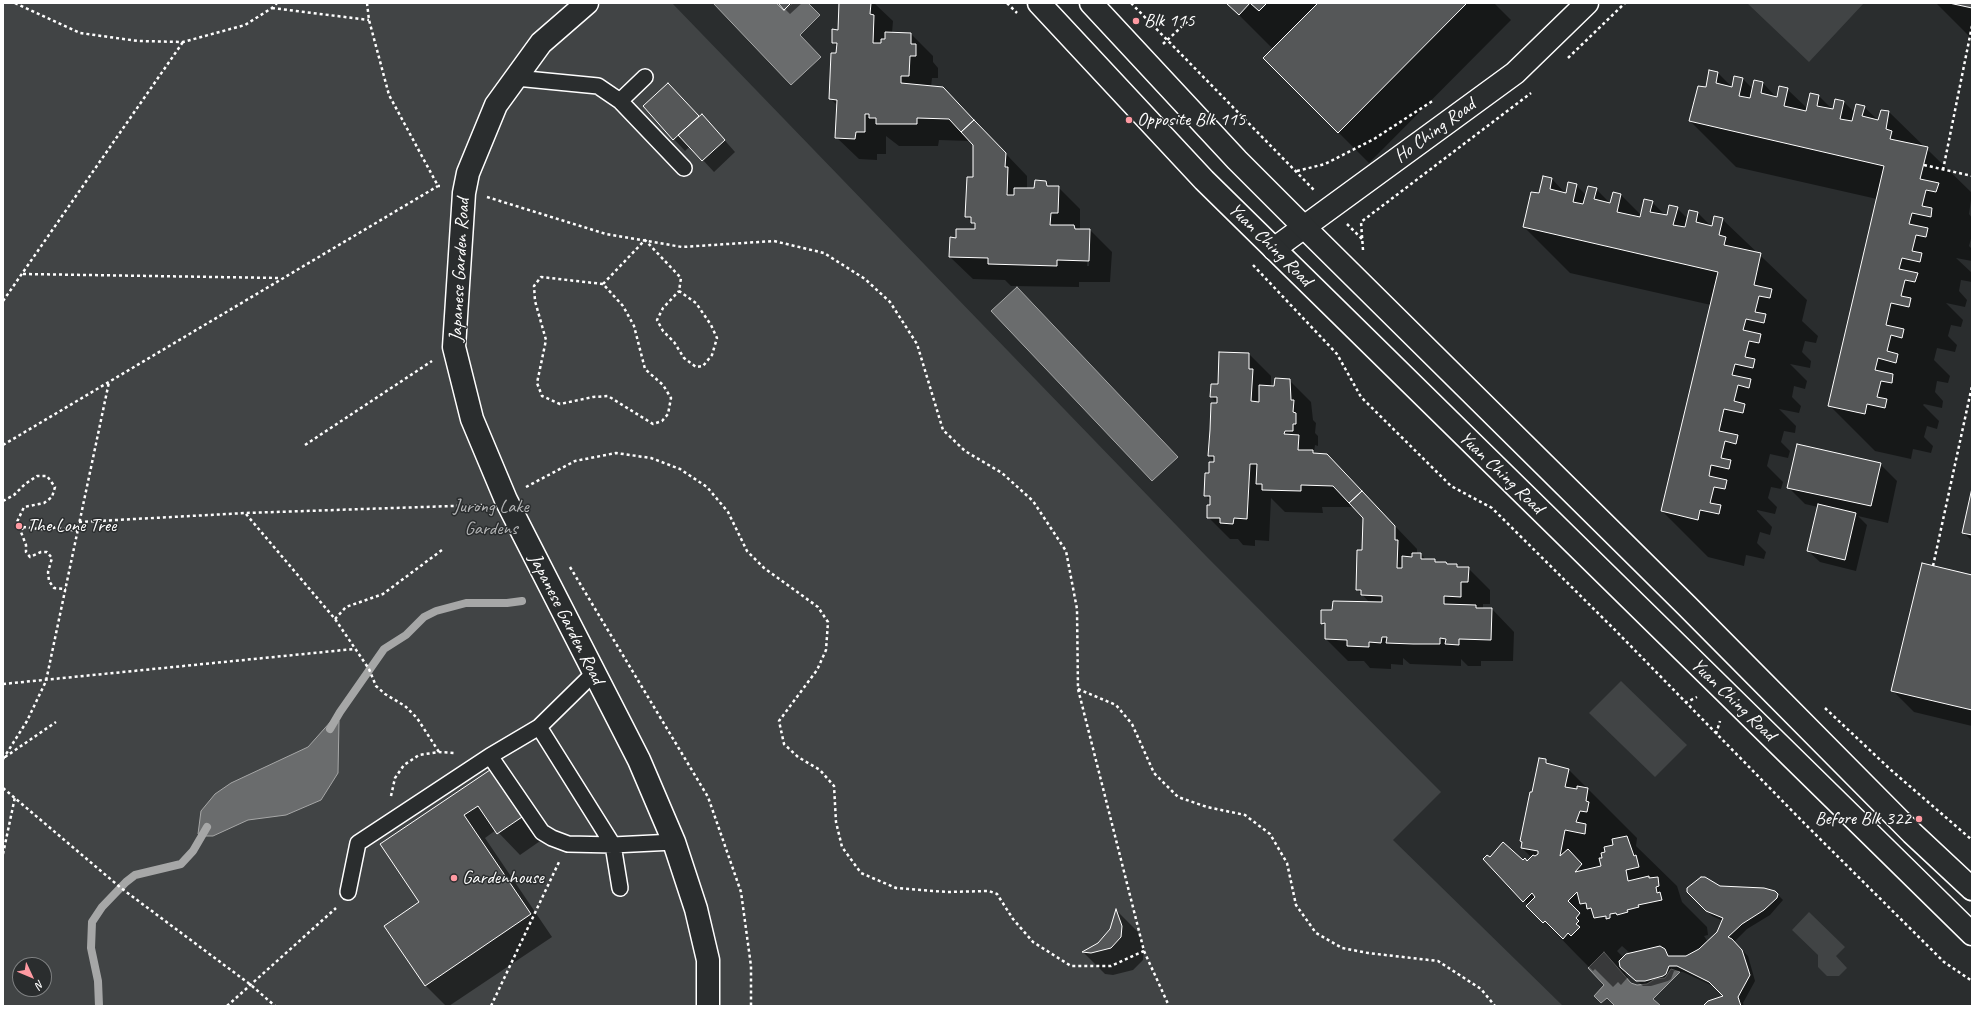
<!DOCTYPE html>
<style>
body{margin:0}
#map{position:relative;width:1975px;height:1009px;overflow:hidden;background:#2a2d2e;font-family:Caveat,sans-serif}
canvas{display:block}
.frame{position:absolute;inset:0;border:4px solid #fff;pointer-events:none}
.north{position:absolute;left:12px;top:957px;width:40px;height:40px;box-sizing:border-box;background:#2a2d2e;border:1px solid #7f8182;border-radius:50%;rotate:134deg;font-size:11px;font-weight:700;line-height:16px;text-align:center;color:#fff}
.north::after{content:'';display:block;margin:auto;width:14px;height:18px;background:#ff9aa2;clip-path:polygon(50% 0,100% 100%,50% 72%,0 100%)}
</style>
<div id="map">
<canvas width="1975" height="1009"></canvas>
<div class="frame"></div>
<div class="north">N</div>
</div>
<script>
const c = document.querySelector('canvas').getContext('2d');
c.lineJoin = 'round';
function paint(path, color) { c.fillStyle = color; c.fill(path, 'evenodd'); }
const toPath = rows => new Path2D(rows.map(r => 'M' + r).join(''));
function stroke(path, color, width, dash) { c.strokeStyle = color; c.lineWidth = width; c.lineCap = dash ? 'butt' : 'round'; c.setLineDash(dash || []); c.stroke(path); }
function write(font, color, halo, rows, align = 'center') {
  c.font = font + ' Caveat,sans-serif'; c.lineWidth = 3; c.setLineDash([]); c.textBaseline = 'middle'; c.strokeStyle = halo; c.fillStyle = color; for (const [text, x, y, turn = 0] of rows) {
    c.save(); c.translate(x, y); c.rotate((+turn || 0) * Math.PI / 180); c.textAlign = isNaN(turn) ? turn : align; if (halo) c.strokeText(text, 0, 0); c.fillText(text, 0, 0); c.restore();
  }
}
const green = toPath([
 [3,3,672,3,1206,556,1441,792,1393,840,1563,1006,3,1006],
 [20,965,44,965,44,989,20,989],
 [1747,3,1864,3,1809,62],
 [1621,681,1687,745,1655,777,1589,713],
 [1809,912,1845,947,1836,956,1847,968,1839,976,1827,976,1818,967,1818,955,1792,930]
]);
const water = toPath([
 [713,3,776,3,784,11,793,3,808,3,820,15,800,35,821,57,791,85,713,3],
 [1017,287,1178,457,1152,481,991,311,1017,287],
 [333,719,339,721,338,773,321,800,286,815,248,820,213,836,201,836,198,834,201,811,215,794,231,783,308,747,333,719],
 [1604,952,1631,983,1637,985,1647,984,1655,979,1665,978,1671,969,1680,972,1653,999,1661,1006,1615,1006,1607,998,1601,1003,1594,996,1604,985,1588,968,1604,952]
]);
const shadow = toPath([
 [779,3,802,3,790,14],
 [840,3,874,3,893,21,892,33,911,34,933,56,933,62,938,68,938,78,932,78,931,87,943,88,1027,176,1027,188,1035,189,1046,182,1051,187,1058,187,1080,209,1080,230,1090,230,1112,252,1110,282,1079,282,1079,287,1011,286,1005,280,973,279,950,257,957,239,975,230,976,226,966,216,974,178,974,145,970,141,939,140,938,146,899,146,886,136,886,154,877,154,877,160,859,159,836,137,838,106,830,98,837,47,833,42,839,31],
 [1088,247,1090,247,1089,266,1087,266],
 [1227,3,1494,3,1511,20,1369,163,1264,58,1273,49],
 [1936,3,1972,3,1972,39],
 [1710,71,1718,73,1733,88,1743,79,1753,89,1763,83,1777,98,1787,89,1808,109,1811,94,1819,96,1834,111,1844,102,1855,113,1864,107,1879,121,1882,111,1889,112,1972,193,1969,214,1972,218,1972,235,1969,246,1972,249,1972,261,1956,258,1972,273,1972,282,1961,280,1959,291,1967,300,1965,307,1946,303,1963,320,1961,327,1951,325,1948,336,1957,345,1955,352,1937,348,1934,360,1950,376,1948,383,1937,381,1935,392,1943,401,1942,408,1924,404,1923,405,1939,421,1937,429,1927,426,1924,437,1933,446,1931,453,1913,449,1911,459,1875,451,1829,405,1877,199,1736,167,1690,121,1707,88],
 [679,96,700,117,713,127,735,152,714,172,690,146,685,151,674,139],
 [1552,179,1566,194,1576,185,1586,195,1596,189,1611,204,1613,193,1621,195,1641,215,1652,202,1667,217,1677,208,1688,219,1698,213,1713,228,1722,219,1807,300,1802,321,1818,336,1816,343,1805,341,1802,352,1811,361,1810,368,1790,364,1807,381,1805,389,1794,386,1792,397,1801,406,1799,413,1779,409,1796,426,1795,433,1784,431,1781,442,1790,451,1788,458,1770,454,1767,466,1783,482,1781,489,1771,487,1768,498,1777,507,1775,514,1757,510,1757,511,1772,527,1770,535,1760,532,1757,543,1766,552,1764,559,1746,555,1744,566,1708,557,1662,511,1711,305,1570,273,1524,227,1540,195],
 [1220,353,1249,354,1271,376,1271,387,1275,387,1289,380,1311,402,1313,420,1316,423,1315,433,1318,436,1318,446,1315,445,1314,452,1317,454,1327,455,1417,549,1417,554,1421,554,1426,560,1434,560,1437,563,1446,563,1449,565,1457,565,1459,568,1468,568,1490,590,1490,604,1483,604,1483,609,1492,609,1514,632,1513,661,1481,661,1481,666,1468,666,1461,659,1461,666,1436,665,1410,664,1403,658,1403,665,1391,664,1391,669,1370,668,1364,661,1348,661,1326,639,1326,627,1322,623,1333,612,1370,603,1357,589,1363,551,1364,518,1354,507,1322,507,1323,513,1285,512,1271,498,1269,541,1255,540,1255,546,1243,545,1238,539,1230,539,1208,517,1211,502,1205,495,1210,474,1215,463,1209,456,1219,404,1211,397,1219,385],
 [1880,464,1897,481,1888,523,1858,516,1867,525,1856,571,1820,562,1808,551,1818,507,1805,504,1788,487],
 [1972,493,1972,541,1963,532],
 [1972,576,1972,726,1914,712,1892,690],
 [1546,760,1551,765,1569,770,1637,838,1636,846,1677,886,1682,902,1707,927,1708,935,1704,936,1708,942,1717,933,1723,921,1712,916,1688,892,1720,887,1775,892,1783,900,1770,915,1747,929,1734,942,1748,956,1755,981,1743,1003,1744,1006,1705,1006,1725,997,1715,987,1683,972,1674,971,1671,979,1668,981,1651,986,1643,986,1627,972,1625,974,1628,977,1621,985,1618,982,1613,987,1595,969,1593,971,1577,955,1484,859,1527,862,1532,858,1522,848,1533,794],
 [1610,913,1611,915,1601,918,1600,916],
 [1622,946,1631,954,1624,958,1617,951],
 [490,771,512,793,543,839,520,855,496,830,485,838,552,937,449,1006,446,1006,425,985,420,903,381,844],
 [1117,911,1138,932,1144,948,1143,960,1133,970,1113,975,1105,974,1083,952,1098,944,1110,929]
]);
const stream = toPath([
 [330,729,340,712,384,649,406,635,424,617,436,611,466,603,507,603,522,601],
 [99,1006,98,981,91,948,92,922,102,907,126,882,135,875,181,864,193,851,207,827]
]);
const building = toPath([
 [778,3,791,3,784,10,778,3],
 [839,3,871,3,870,14,874,15,873,43,881,43,881,39,885,39,885,32,911,33,911,44,916,44,916,56,910,56,909,76,901,76,901,83,943,87,974,120,961,132,949,119,917,118,917,124,876,124,876,118,869,118,869,114,865,114,865,132,856,132,855,139,835,138,837,100,829,99,831,53,836,53,837,43,832,43,832,29,838,30,839,3],
 [1226,3,1267,3,1259,11,1250,3,1239,15,1226,3],
 [1318,3,1467,3,1338,133,1263,58,1318,3],
 [1949,3,1972,3,1972,8,1949,3],
 [1709,70,1718,72,1716,83,1732,87,1734,76,1743,78,1739,96,1750,98,1754,80,1763,82,1761,93,1777,97,1779,86,1788,88,1784,106,1806,111,1810,93,1819,95,1817,106,1833,109,1835,99,1844,101,1840,119,1852,121,1856,104,1865,106,1862,116,1878,120,1881,110,1889,111,1886,129,1892,131,1890,139,1928,147,1920,179,1939,183,1936,192,1926,190,1922,206,1932,208,1931,217,1912,213,1909,224,1928,228,1926,237,1916,235,1912,251,1922,253,1920,262,1902,258,1899,269,1918,273,1915,282,1905,280,1901,296,1911,298,1909,307,1891,303,1886,325,1904,329,1902,338,1891,335,1887,351,1898,354,1896,363,1878,358,1875,370,1893,374,1892,383,1881,381,1877,397,1887,399,1885,408,1867,404,1865,414,1828,406,1884,166,1689,121,1698,86,1706,87,1709,70],
 [668,83,699,116,673,140,643,106,668,83],
 [702,114,725,140,702,161,678,135,702,114],
 [974,120,1006,153,1005,167,1008,167,1007,195,1014,195,1014,188,1034,188,1035,180,1046,181,1047,186,1059,186,1058,213,1051,213,1050,225,1074,225,1075,229,1090,229,1089,261,1057,260,1057,266,988,264,988,258,949,257,950,237,956,238,956,229,975,229,975,223,971,223,971,217,965,217,967,177,973,177,973,145,961,132,974,120],
 [1543,176,1552,178,1550,189,1566,193,1568,182,1577,184,1573,202,1583,204,1588,186,1597,188,1594,199,1610,203,1613,192,1621,194,1617,212,1640,217,1644,199,1653,201,1650,212,1667,215,1669,205,1678,207,1673,225,1685,227,1689,210,1698,212,1696,222,1712,226,1714,216,1723,218,1719,235,1726,237,1724,245,1761,253,1754,285,1772,289,1770,298,1759,296,1755,312,1766,314,1764,323,1746,319,1743,330,1761,334,1759,343,1749,341,1745,357,1755,359,1753,368,1735,364,1732,375,1751,379,1749,388,1738,385,1734,401,1745,404,1743,413,1724,409,1719,431,1738,435,1736,444,1725,441,1721,458,1731,460,1729,469,1711,465,1709,476,1727,480,1725,489,1714,487,1710,503,1721,505,1719,514,1700,510,1698,520,1661,511,1718,272,1523,227,1531,192,1539,193,1543,176],
 [1219,352,1249,353,1249,369,1253,369,1251,401,1259,402,1259,385,1274,386,1275,378,1290,379,1291,400,1294,400,1293,412,1296,413,1296,424,1293,424,1293,431,1285,431,1284,434,1299,435,1298,450,1313,450,1313,453,1327,454,1362,491,1349,503,1333,486,1301,485,1301,491,1262,490,1262,484,1256,484,1257,464,1250,464,1247,519,1234,518,1233,524,1220,523,1220,518,1207,518,1207,505,1210,505,1210,496,1204,496,1205,473,1209,473,1209,462,1214,462,1214,456,1208,456,1210,430,1211,403,1217,403,1217,397,1210,397,1211,384,1218,384,1219,352],
 [1797,444,1881,463,1871,506,1787,488,1797,444],
 [1972,488,1972,535,1962,533,1972,488],
 [1362,491,1395,526,1395,540,1398,540,1397,568,1402,568,1402,556,1412,557,1412,553,1421,553,1421,559,1435,559,1435,562,1446,562,1447,564,1457,564,1457,567,1469,567,1468,582,1461,582,1461,597,1444,596,1444,604,1476,605,1476,608,1492,608,1491,640,1459,639,1459,645,1445,644,1446,639,1440,638,1440,644,1413,644,1386,643,1387,637,1382,637,1381,643,1369,642,1369,647,1347,646,1347,640,1325,639,1325,623,1321,624,1321,610,1332,610,1333,601,1382,602,1382,596,1361,595,1361,590,1356,590,1357,550,1362,550,1363,518,1349,503,1362,491],
 [1818,504,1856,513,1845,560,1807,551,1818,504],
 [1922,563,1972,575,1972,710,1891,691,1922,563],
 [1539,758,1546,759,1546,763,1569,769,1565,787,1577,789,1577,786,1588,788,1586,801,1589,802,1587,812,1580,811,1576,822,1586,824,1585,834,1565,830,1560,856,1568,849,1582,864,1575,872,1601,866,1599,858,1602,858,1601,853,1605,852,1604,847,1613,845,1612,839,1627,836,1634,856,1636,855,1639,867,1626,870,1628,881,1649,876,1649,878,1658,877,1659,886,1656,887,1657,893,1660,892,1662,900,1638,905,1639,907,1627,910,1628,912,1617,915,1616,913,1610,914,1610,918,1606,919,1606,916,1594,918,1591,908,1587,909,1586,903,1580,904,1577,892,1568,901,1580,913,1576,918,1579,921,1576,924,1580,927,1571,936,1568,933,1563,939,1545,921,1543,923,1526,906,1535,897,1532,893,1523,902,1483,859,1487,855,1490,857,1503,842,1523,860,1525,858,1527,861,1533,855,1535,856,1538,854,1538,851,1521,848,1522,842,1520,841,1530,792,1532,792,1539,758],
 [490,770,522,817,497,834,478,806,464,815,531,914,425,986,384,926,419,902,380,844,490,770],
 [1701,877,1705,877,1720,886,1764,888,1775,891,1778,894,1777,898,1764,910,1742,924,1728,937,1732,939,1742,950,1750,975,1738,997,1741,1006,1703,1006,1708,1001,1723,996,1709,982,1677,966,1669,966,1666,974,1663,976,1645,981,1636,981,1620,967,1619,961,1626,954,1660,946,1665,949,1668,956,1686,956,1699,949,1717,932,1723,918,1706,911,1687,892,1687,888,1701,877],
 [1116,909,1122,926,1121,937,1111,948,1091,953,1082,952,1098,943,1110,929,1116,909]
]);
const path = toPath([
 [15,3,80,33,138,41,183,42,245,25,272,8,277,3],
 [367,3,369,20,389,95,438,186,440,186],
 [1007,3,1017,13],
 [1131,3,1314,190],
 [272,8,369,20],
 [1163,44,1190,19],
 [1568,58,1625,3],
 [1924,165,1972,176],
 [1943,170,1972,26],
 [1297,171,1325,164,1374,139,1434,100],
 [487,197,606,234,682,247,774,241,824,253,865,279,890,302,917,344,943,430,965,451,1002,473,1033,501,1066,551,1077,609,1078,689,1144,951,1169,1006],
 [1347,224,1362,239],
 [1363,250,1361,222,1531,93],
 [1253,265,1337,354,1361,397,1451,486,1492,508,1617,632,1804,823,1944,962,1972,981],
 [23,274,280,278],
 [603,284,541,277,534,286,535,301,546,340,537,383,542,396,560,404,593,397,608,396,653,424,662,421,668,414,671,398,663,385,645,369,634,326,623,306,603,284,645,240,681,278,679,291,696,303,711,325,717,338,712,355,703,366,696,367,684,358,674,342,663,331,657,320,663,308,679,291],
 [3,301,183,42],
 [3,445,438,186],
 [305,445,432,361],
 [526,487,575,461,616,453,651,458,680,469,707,487,728,512,747,551,764,568,818,607,828,622,826,650,817,670,779,721,784,744,798,757,820,770,834,786,836,822,842,847,861,873,896,888,947,892,989,891,997,894,1013,919,1033,942,1071,966,1111,966,1144,951],
 [3,501,14,495,25,484,37,476,47,476,55,487,52,497,44,503,24,507,17,522,19,526,23,527,48,530,56,527,77,531],
 [246,514,335,619,369,669,376,686,385,694,405,706,417,718,439,752],
 [79,522,246,513,482,505],
 [23,527,21,532,26,545,26,552,30,557,41,552,47,552,52,558,48,572,49,581,54,588,66,589],
 [1933,566,1972,386],
 [570,567,708,797,741,892,751,966,751,1006],
 [335,619,346,607,383,594,442,550],
 [3,684,354,649],
 [1078,689,1116,705,1132,724,1154,773,1178,797,1207,807,1245,815,1270,834,1287,863,1296,905,1316,933,1342,948,1368,953,1438,961,1481,989,1495,1006],
 [1685,703,1697,697],
 [1825,708,1891,770,1972,840],
 [1716,734,1720,721],
 [5,757,56,722],
 [3,759,27,721,46,681,109,382],
 [3,788,121,888,251,985,275,1006],
 [391,796,395,778,404,765,419,755,439,752,455,753],
 [3,854,15,797],
 [227,1006,336,908],
 [491,1006,559,862]
]);
const service = toPath([
 [645,77,620,101,684,168],
 [516,78,598,86,620,101],
 [539,727,613,845,620,888],
 [490,756,542,832,552,838,568,844,613,845,674,842],
 [348,892,358,843,490,756,539,727,594,673]
]);
const pedestrian = toPath([
 [587,3,541,43,496,105,468,173,464,193,454,347,472,419,506,500,639,760,674,842,696,909,708,960,708,1006]
]);
const minor = toPath([
 [1274,249,1515,73,1587,3]
]);
const tertiary = toPath([
 [1039,3,1204,180,1972,934],
 [1091,3,1237,160,1304,227,1687,606,1912,833,1972,889]
]);
const markers = [
 [1136,21,4,"#ff9aa2"],
 [1129,120,4,"#ff9aa2"],
 [19,526,4,"#ff9aa2"],
 [1919,819,4,"#ff9aa2"],
 [454,878,4,"#ff9aa2"]
];
const poiNames = [
 ["Blk 115",1144,21],
 ["Opposite Blk 115",1137,120],
 ["The Lone Tree",27,526],
 ["Before Blk 322",1911,819,"right"],
 ["Gardenhouse",462,878]
];
const streetNames = [
 ["Ho Ching Road",1435,131,-36],
 ["Yuan Ching Road",1270,245,45],
 ["Japanese Garden Road",460,270,-87],
 ["Yuan Ching Road",1501,473,44],
 ["Japanese Garden Road",566,619,63],
 ["Yuan Ching Road",1733,700,44]
];
const parkNames = [
 ["Jurong Lake",491,507],
 ["Gardens",491,529]
];
paint(green, '#414445');
paint(water, '#6a6c6d');
stroke(water, '#a6a7a7', 1);
paint(shadow, '#0007');
stroke(stream, '#a6a7a7', 8);
paint(building, '#555758');
stroke(building, '#fff', 1);
stroke(service, '#fff', 18);
stroke(pedestrian, '#fff', 25);
stroke(minor, '#fff', 25);
stroke(tertiary, '#fff', 25);
stroke(path, '#fff', 2.5, [3, 3]);
stroke(service, '#2a2d2e', 15);
stroke(pedestrian, '#2a2d2e', 22);
stroke(minor, '#2a2d2e', 22);
stroke(tertiary, '#2a2d2e', 22);
for (const [x, y, r, color] of markers) { const dot = new Path2D(); dot.arc(x, y, r, 0, 2 * Math.PI); c.fillStyle = color; c.fill(dot); stroke(dot, '#2a2d2e', 1.5); }
write('19px', '#fff', '#2a2d2e', poiNames, 'left');
write('19px', '#fff', '#2a2d2e', streetNames);
write('19px', '#b3b4b5', '#2a2d2e', parkNames);
</script>
